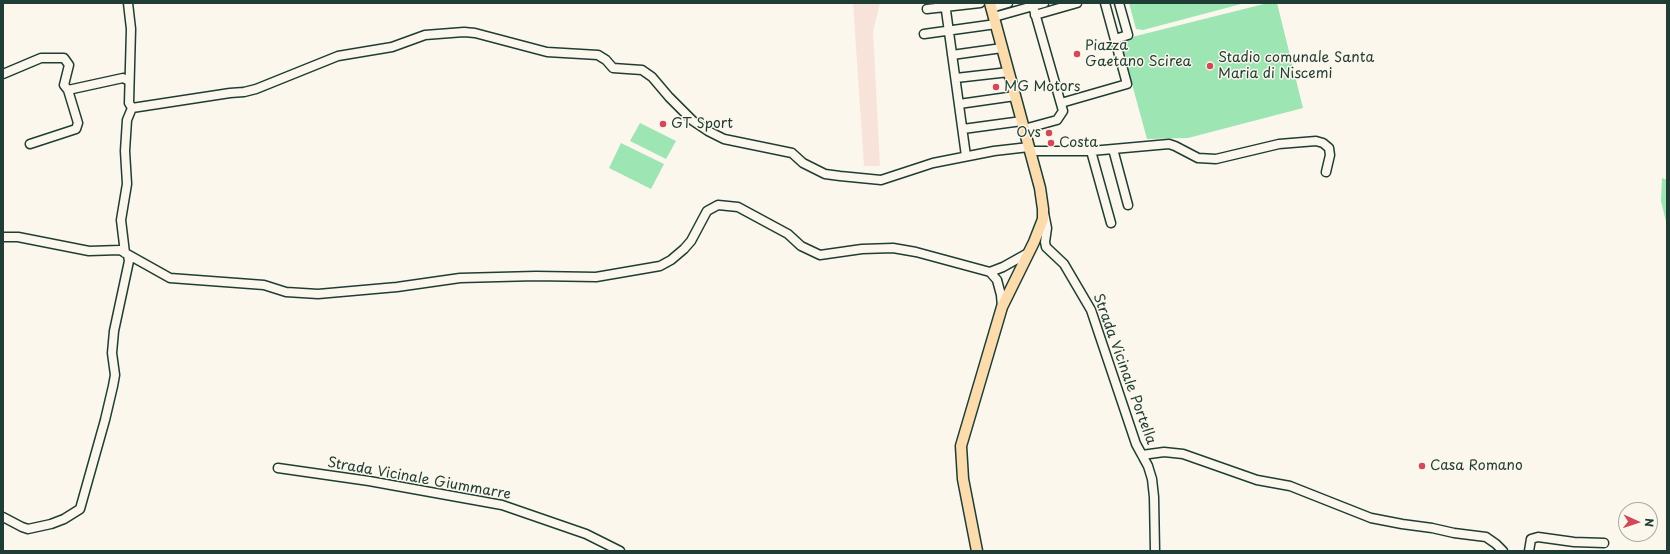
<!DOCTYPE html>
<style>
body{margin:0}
#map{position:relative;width:1670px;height:554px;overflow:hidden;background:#fbf7ec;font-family:"Playpen Sans",sans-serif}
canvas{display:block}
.frame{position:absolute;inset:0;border:4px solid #1f3d34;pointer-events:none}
.north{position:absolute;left:1618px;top:502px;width:40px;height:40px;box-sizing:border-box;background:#fbf7ec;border:1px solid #a3ada2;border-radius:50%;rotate:93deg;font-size:11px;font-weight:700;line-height:16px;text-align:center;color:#1f3d34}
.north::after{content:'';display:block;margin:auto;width:14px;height:18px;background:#d1495b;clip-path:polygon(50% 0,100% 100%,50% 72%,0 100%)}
</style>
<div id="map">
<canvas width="1670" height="554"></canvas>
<div class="frame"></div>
<div class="north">N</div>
</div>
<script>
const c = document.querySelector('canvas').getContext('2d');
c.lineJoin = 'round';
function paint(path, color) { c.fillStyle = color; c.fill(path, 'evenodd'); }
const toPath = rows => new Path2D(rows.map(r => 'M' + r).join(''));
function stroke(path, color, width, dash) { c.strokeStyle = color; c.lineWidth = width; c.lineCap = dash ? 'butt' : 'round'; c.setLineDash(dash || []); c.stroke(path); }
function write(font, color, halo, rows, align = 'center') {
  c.font = font + ' "Playpen Sans",sans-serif'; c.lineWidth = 3; c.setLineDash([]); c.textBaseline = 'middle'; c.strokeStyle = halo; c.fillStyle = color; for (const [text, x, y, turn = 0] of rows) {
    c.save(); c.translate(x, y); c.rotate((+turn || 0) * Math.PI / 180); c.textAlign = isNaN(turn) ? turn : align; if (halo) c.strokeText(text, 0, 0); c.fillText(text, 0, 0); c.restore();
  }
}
const built = toPath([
 [853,3,880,3,873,31,880,166,864,166]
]);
const green = toPath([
 [1129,3,1245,3,1143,30,1136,29],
 [1268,3,1277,3,1303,108,1188,138,1147,139,1120,40],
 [640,123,676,141,666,159,630,141],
 [621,143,664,164,651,189,609,168],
 [1662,178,1667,180,1667,226,1661,201]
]);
const minor = toPath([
 [128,3,131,29,129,103,132,108],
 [945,3,966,156],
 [991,8,1008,3],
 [927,9,980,3],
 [1035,15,1077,3],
 [994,17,1044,3],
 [924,34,996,24],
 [1115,39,1128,35,1119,3],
 [952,55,1002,48],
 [3,74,41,58,64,58,69,65,64,85,68,90,123,78,129,81],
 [956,78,1009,72],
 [1061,103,1127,84,1105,3],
 [959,104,1015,96],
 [132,108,230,93,244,92,256,89,338,56,392,47,425,35,464,32,475,33,547,52,598,55,606,60,613,68,642,70,652,77,669,97,693,121,708,131,724,139,792,153,803,163,825,174,840,176,881,180,933,163,994,151,1029,147],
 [963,129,1022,121],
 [1024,129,1057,120,1063,111,1033,6],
 [30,144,76,129,78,123,68,90],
 [1113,149,1128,205],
 [1030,151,1091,151,1169,144,1175,146,1198,158,1216,159,1279,144,1316,141,1323,143,1329,148,1330,155,1326,172],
 [1091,151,1111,223],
 [1044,213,1047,228,1045,242,1046,247,1064,264,1091,310,1136,444,1148,466,1152,479,1154,497,1155,551],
 [3,237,18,237,89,251,120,250,170,278,264,285,286,292,318,294,397,287,460,278,536,276,596,277,660,266,671,260,684,249,691,241,707,211,718,205,738,207,788,234,801,246,820,255,862,249,893,248,916,252,990,272,997,280,1001,295,1002,307],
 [125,253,121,220,127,184,125,151,127,120,132,108],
 [990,272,1003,267,1028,253],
 [1142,455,1164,452,1183,454,1257,480,1290,486,1371,518,1402,524,1432,528,1454,533,1486,537,1496,544,1503,551],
 [278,468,369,481,502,505,586,534,620,551],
 [3,517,22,527,28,529,51,524,64,519,80,509,105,420,113,386,115,375,112,353,114,331,129,261,128,255],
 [1529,551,1531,539,1538,537,1574,542,1604,543]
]);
const major = toPath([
 [977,551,963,479,961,446,1002,307,1034,242,1043,219,1043,209,1040,188,990,3]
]);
const markers = [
 [1077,54,4,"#d1495b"],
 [1210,66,4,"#d1495b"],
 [996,87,4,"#d1495b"],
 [663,124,4,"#d1495b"],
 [1049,133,4,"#d1495b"],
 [1051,143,4,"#d1495b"],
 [1422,466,4,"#d1495b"]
];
const poiNames = [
 ["Piazza",1085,46],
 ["Gaetano Scirea",1085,62],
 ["Stadio comunale Santa",1218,58],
 ["Maria di Niscemi",1218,74],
 ["MG Motors",1004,87],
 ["GT Sport",671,124],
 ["Ovs",1041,133,"right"],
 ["Costa",1059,143],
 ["Casa Romano",1430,466]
];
const streetNames = [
 ["Strada Vicinale Portella",1124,369,70],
 ["Strada Vicinale Giummarre",419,479,10]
];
paint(built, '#f8e3da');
paint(green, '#9de5b3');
stroke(minor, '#1f3d34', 11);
stroke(major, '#1f3d34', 13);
stroke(minor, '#fbf7ec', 8);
stroke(major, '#fcdcac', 10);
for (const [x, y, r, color] of markers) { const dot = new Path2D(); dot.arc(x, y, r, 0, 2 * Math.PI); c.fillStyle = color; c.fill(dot); stroke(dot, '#fbf7ec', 1.5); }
write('14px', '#1f3d34', '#fbf7ec', poiNames, 'left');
write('14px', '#1f3d34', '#fbf7ec', streetNames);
</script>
